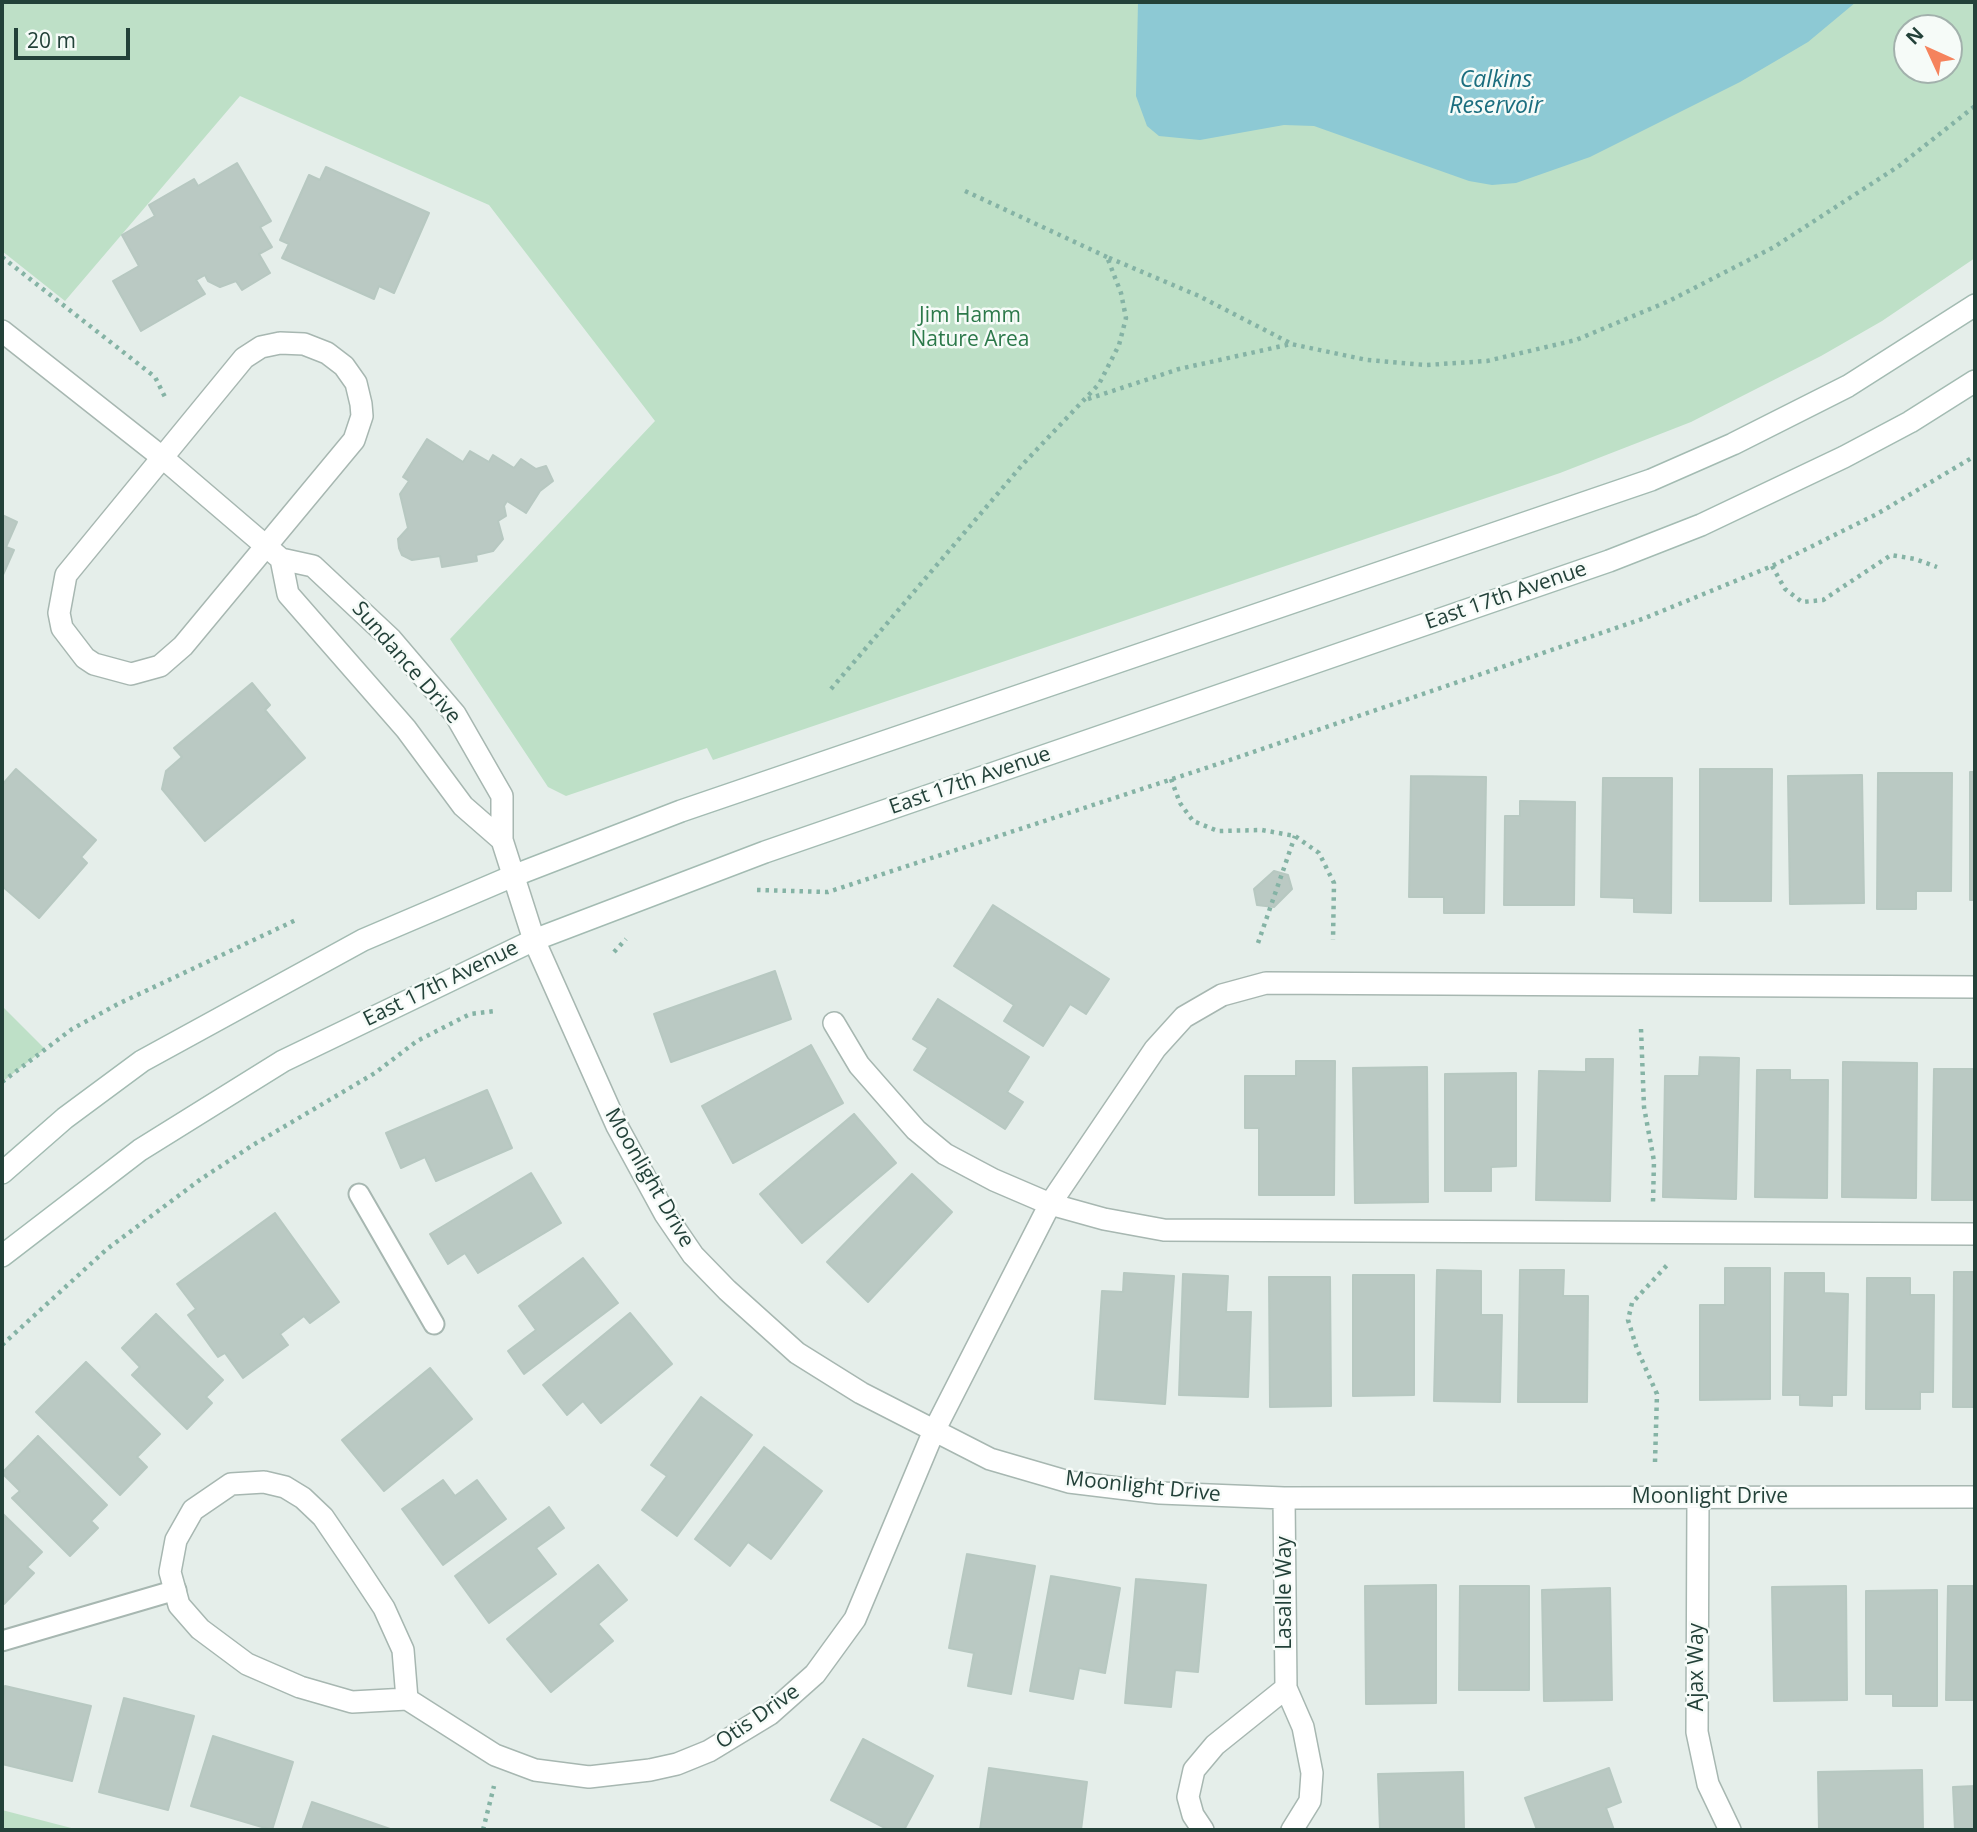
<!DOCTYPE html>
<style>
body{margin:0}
#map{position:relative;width:1977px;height:1832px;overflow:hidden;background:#e5eeea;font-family:"Open Sans",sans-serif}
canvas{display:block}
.frame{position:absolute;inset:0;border:4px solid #234139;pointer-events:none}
.north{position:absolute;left:1893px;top:14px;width:70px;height:70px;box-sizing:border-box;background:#f6fbf8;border:2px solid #a2b1ac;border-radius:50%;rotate:315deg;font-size:19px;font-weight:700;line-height:28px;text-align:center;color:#234139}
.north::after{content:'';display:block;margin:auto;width:24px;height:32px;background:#f5835d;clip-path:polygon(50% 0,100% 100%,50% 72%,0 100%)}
.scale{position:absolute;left:14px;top:28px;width:116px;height:32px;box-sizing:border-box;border:4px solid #234139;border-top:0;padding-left:9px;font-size:21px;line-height:24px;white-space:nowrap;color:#234139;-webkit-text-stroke:5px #f6fbf8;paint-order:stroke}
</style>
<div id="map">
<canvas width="1977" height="1832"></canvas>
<div class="frame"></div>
<div class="north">N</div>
<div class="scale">20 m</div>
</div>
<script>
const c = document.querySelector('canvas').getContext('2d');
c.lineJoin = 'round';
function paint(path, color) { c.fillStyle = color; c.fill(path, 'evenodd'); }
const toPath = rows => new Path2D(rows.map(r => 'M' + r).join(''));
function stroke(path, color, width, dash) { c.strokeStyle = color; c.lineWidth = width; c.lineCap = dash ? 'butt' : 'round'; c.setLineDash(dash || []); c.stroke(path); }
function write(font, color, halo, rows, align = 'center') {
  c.font = font + ' "Open Sans",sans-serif'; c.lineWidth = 5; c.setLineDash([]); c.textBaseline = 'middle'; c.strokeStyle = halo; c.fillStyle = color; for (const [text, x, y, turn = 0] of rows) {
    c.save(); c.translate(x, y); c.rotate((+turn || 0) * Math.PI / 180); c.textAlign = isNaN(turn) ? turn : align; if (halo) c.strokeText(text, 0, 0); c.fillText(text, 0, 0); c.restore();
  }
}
const green = toPath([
 [2,2,1975,2,1975,258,1882,321,1821,356,1691,422,1560,473,713,760,707,748,566,796,548,787,450,639,655,421,489,205,240,96,65,301,2,251],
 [1907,28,1949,28,1949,70,1907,70],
 [2,1006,45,1049,2,1082],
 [2,1810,79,1830,2,1830]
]);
const water = toPath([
 [1138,2,1856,2,1808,42,1740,82,1590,157,1516,183,1492,185,1469,181,1314,126,1284,125,1200,140,1159,136,1147,126,1136,96]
]);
const building = toPath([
 [237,163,271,221,260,227,272,247,259,254,270,273,242,290,236,281,220,287,208,281,205,275,196,280,205,294,141,331,113,281,139,266,122,235,155,216,149,205,194,179,198,186,237,163],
 [326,167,429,213,394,293,379,286,374,299,282,258,289,244,280,240,309,175,320,180,326,167],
 [427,439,463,462,470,451,489,462,493,455,514,468,521,459,536,469,546,466,553,481,540,491,526,513,507,501,504,506,506,516,498,521,503,539,493,551,476,555,477,561,442,567,440,556,412,560,402,555,399,548,398,539,408,528,400,494,409,481,403,477,427,439],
 [2,515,17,522,6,547,14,550,2,577,2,515],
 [252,683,270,705,265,710,305,758,205,841,162,789,166,771,182,757,174,748,252,683],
 [16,769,96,840,81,857,87,863,39,918,2,886,2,785,16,769],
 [1700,769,1772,769,1771,901,1700,901,1700,769],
 [1970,772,1975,772,1975,900,1970,900,1970,772],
 [1878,773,1952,773,1951,891,1916,891,1916,909,1877,909,1878,773],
 [1862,775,1864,903,1790,904,1788,776,1862,775],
 [1411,776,1486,777,1484,913,1444,913,1444,897,1409,897,1411,776],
 [1603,778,1672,778,1671,913,1634,912,1634,898,1601,897,1603,778],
 [1520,801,1575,802,1574,905,1504,905,1505,816,1520,816,1520,801],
 [1274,871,1288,875,1292,889,1274,907,1257,905,1254,889,1274,871],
 [993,905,1109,979,1086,1014,1070,1004,1043,1046,1004,1021,1014,1005,954,966,993,905],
 [775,971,791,1019,671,1062,654,1014,775,971],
 [938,999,1029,1057,1007,1092,1023,1102,1005,1129,914,1070,928,1048,913,1039,938,999],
 [811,1045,843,1103,733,1163,702,1106,811,1045],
 [1700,1057,1739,1058,1736,1199,1663,1197,1665,1076,1699,1076,1700,1057],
 [1586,1059,1613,1059,1610,1201,1536,1200,1539,1071,1586,1072,1586,1059],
 [1296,1061,1335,1061,1334,1195,1259,1195,1259,1128,1245,1128,1245,1076,1296,1076,1296,1061],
 [1843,1062,1917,1063,1916,1198,1842,1197,1843,1062],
 [1427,1067,1428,1202,1355,1203,1353,1068,1427,1067],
 [1934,1069,1975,1069,1975,1200,1932,1200,1934,1069],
 [1757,1070,1790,1070,1790,1080,1828,1080,1827,1198,1755,1197,1757,1070],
 [1516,1073,1516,1166,1491,1167,1491,1191,1445,1191,1445,1074,1516,1073],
 [487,1090,512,1148,436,1181,425,1157,401,1168,386,1133,487,1090],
 [854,1114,896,1163,802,1243,760,1194,854,1114],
 [531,1173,561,1223,478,1273,465,1253,448,1264,430,1234,531,1173],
 [912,1174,952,1212,868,1302,827,1262,912,1174],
 [275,1213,339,1302,310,1323,304,1316,280,1334,288,1345,243,1378,225,1353,218,1357,188,1315,196,1309,177,1284,275,1213],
 [583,1258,618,1303,524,1374,508,1351,536,1330,519,1306,583,1258],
 [1725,1268,1770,1268,1770,1399,1700,1400,1700,1305,1725,1305,1725,1268],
 [1437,1270,1481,1271,1481,1315,1502,1315,1500,1402,1434,1401,1437,1270],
 [1520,1270,1564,1270,1563,1296,1588,1296,1587,1402,1518,1402,1520,1270],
 [1954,1272,1975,1272,1975,1407,1953,1407,1954,1272],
 [1124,1273,1174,1276,1165,1404,1095,1399,1102,1291,1123,1292,1124,1273],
 [1785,1273,1824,1273,1824,1293,1848,1294,1846,1395,1832,1395,1832,1406,1800,1405,1800,1395,1783,1395,1785,1273],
 [1183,1274,1228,1276,1226,1312,1251,1312,1248,1397,1179,1395,1183,1274],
 [1353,1275,1414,1275,1414,1395,1353,1396,1353,1275],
 [1269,1277,1330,1277,1331,1406,1270,1407,1269,1277],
 [1867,1278,1910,1278,1910,1295,1934,1295,1933,1392,1920,1392,1920,1409,1866,1409,1867,1278],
 [630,1313,672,1364,601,1423,583,1401,567,1415,543,1385,630,1313],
 [156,1314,223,1380,206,1397,212,1403,187,1429,132,1375,140,1367,122,1348,156,1314],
 [86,1362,160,1434,137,1457,147,1467,120,1495,36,1412,86,1362],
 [430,1368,472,1419,384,1491,342,1440,430,1368],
 [701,1397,752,1435,677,1536,642,1510,667,1476,651,1465,701,1397],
 [38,1436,107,1505,91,1521,98,1528,70,1556,12,1498,20,1491,2,1473,38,1436],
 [764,1447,822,1491,771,1559,748,1542,730,1566,695,1539,764,1447],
 [443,1480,455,1496,477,1480,506,1519,443,1565,402,1509,443,1480],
 [549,1507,564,1528,536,1548,556,1574,489,1623,455,1576,549,1507],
 [2,1513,42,1552,27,1567,34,1573,4,1604,2,1513],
 [967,1554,1035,1566,1011,1694,968,1686,974,1653,949,1648,967,1554],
 [598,1565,627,1600,598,1624,613,1641,551,1692,507,1639,598,1565],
 [1051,1576,1120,1588,1105,1673,1079,1668,1073,1699,1030,1691,1051,1576],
 [1136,1579,1206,1585,1198,1672,1175,1670,1171,1707,1125,1703,1136,1579],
 [1436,1585,1436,1703,1366,1704,1365,1586,1436,1585],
 [1460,1586,1529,1586,1529,1690,1459,1690,1460,1586],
 [1846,1586,1847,1700,1774,1701,1772,1587,1846,1586],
 [1948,1586,1975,1586,1975,1700,1946,1700,1948,1586],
 [1610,1588,1612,1700,1544,1701,1542,1590,1610,1588],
 [1937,1590,1937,1706,1893,1706,1893,1694,1866,1694,1866,1591,1937,1590],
 [5,1686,91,1706,72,1781,2,1764,2,1701,5,1686],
 [124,1698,194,1716,168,1810,99,1792,124,1698],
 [213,1736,293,1762,272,1830,191,1806,213,1736],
 [863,1739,933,1776,904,1830,889,1830,831,1800,863,1739],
 [989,1768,1087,1782,1081,1830,980,1830,989,1768],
 [1609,1768,1621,1802,1606,1808,1614,1830,1537,1830,1525,1798,1609,1768],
 [1922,1770,1923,1830,1819,1830,1818,1772,1922,1770],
 [1463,1772,1464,1830,1380,1830,1378,1774,1463,1772],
 [1975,1786,1975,1830,1955,1830,1953,1787,1975,1786],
 [312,1802,393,1830,302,1830,312,1802]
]);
const path = toPath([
 [965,191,1107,257],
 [2,257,155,377,165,397],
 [1088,399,1179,369,1291,344,1367,360,1426,365,1487,361,1576,340,1669,301,1774,247,1899,166,1975,106],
 [1772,566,1785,589,1802,602,1823,600,1891,555,1915,559,1937,567],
 [831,689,1023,464,1099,384,1119,345,1126,318,1121,293,1107,257,1199,296,1290,343],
 [1171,779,1180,803,1193,821,1218,831,1262,830,1295,836,1319,853,1334,883,1333,940],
 [757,890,828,892,1218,764,1645,618,1772,566,1877,514,1975,456],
 [1258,943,1295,836],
 [614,952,626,939],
 [1641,1029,1644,1107,1654,1161,1653,1202],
 [2,1082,72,1029,118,1004,298,919],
 [2,1345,107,1249,201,1179,253,1145,375,1073,417,1041,470,1014,495,1011],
 [1655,1462,1657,1394,1637,1349,1628,1320,1632,1303,1669,1263],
 [483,1830,494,1786]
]);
const service = toPath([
 [359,1194,434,1324],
 [2,1641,176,1590]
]);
const minor = toPath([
 [280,343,304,344,327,353,344,366,356,383,361,404,362,416,354,440,183,646,160,666,131,674,94,664,85,658,62,628,59,613,66,575,244,358,261,347,280,343],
 [534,940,617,1126,665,1214,693,1255,727,1290,797,1353,861,1393,990,1459,1069,1482,1160,1493,1284,1498,1975,1497],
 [834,1023,859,1065,916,1130,945,1154,994,1180,1050,1204,1155,1049,1184,1017,1222,995,1266,983,1975,987],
 [264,1482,285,1487,303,1498,323,1517,357,1567,384,1608,403,1650,407,1699,352,1702,300,1687,247,1664,200,1629,179,1605,170,1572,176,1540,193,1510,231,1484,264,1482],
 [1698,1497,1697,1732,1708,1784,1730,1830],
 [1284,1498,1286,1688,1303,1727,1312,1773,1310,1801,1292,1830],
 [407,1699,495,1755,535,1770,589,1777,650,1770,677,1764,709,1751,770,1714,815,1674,855,1619,933,1433,1050,1204,1104,1219,1164,1230,1975,1234],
 [1203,1830,1193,1815,1188,1797,1194,1770,1215,1745,1286,1688]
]);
const tertiary = toPath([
 [2,331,163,458,281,559,313,566,391,639,455,714,502,796,502,840,534,940],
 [281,559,288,594,406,729,463,806,502,840]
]);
const secondary = toPath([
 [2,1173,65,1118,142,1061,363,940,513,876,681,811,1651,480,1733,444,1848,386,1975,305],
 [2,1256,140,1150,283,1061,534,940,765,852,1609,561,1701,525,1844,457,1910,422,1975,381]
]);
const parkNames = [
 ["Jim Hamm",970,316],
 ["Nature Area",970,340]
];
const streetNames = [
 ["East 17th Avenue",1506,596,-19],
 ["Sundance Drive",406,663,49],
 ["East 17th Avenue",970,781,-19],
 ["East 17th Avenue",441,984,-26],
 ["Moonlight Drive",649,1178,60],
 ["Moonlight Drive",1143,1487,6],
 ["Moonlight Drive",1710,1497],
 ["Lasalle Way",1285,1593,-90],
 ["Ajax Way",1697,1667,-90],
 ["Otis Drive",758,1717,-35]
];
const waterNames = [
 ["Calkins",1496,80],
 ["Reservoir",1496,106]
];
paint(green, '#bee0c7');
paint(water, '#8dc9d4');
paint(building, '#bac9c3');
stroke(building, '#b7c8c1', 2);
stroke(service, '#a7b7b1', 23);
stroke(minor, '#a7b7b1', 24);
stroke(tertiary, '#a7b7b1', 24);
stroke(secondary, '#a3bbb2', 24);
stroke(path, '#85b3a5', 4.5, [3.5, 5]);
stroke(service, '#fff', 19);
stroke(minor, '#fff', 21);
stroke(tertiary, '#fff', 21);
stroke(secondary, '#fff', 21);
write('21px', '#2c794a', '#f6fbf8', parkNames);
write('21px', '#234139', '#f6fbf8', streetNames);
write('italic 23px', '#1b6e7f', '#f6fbf8', waterNames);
</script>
